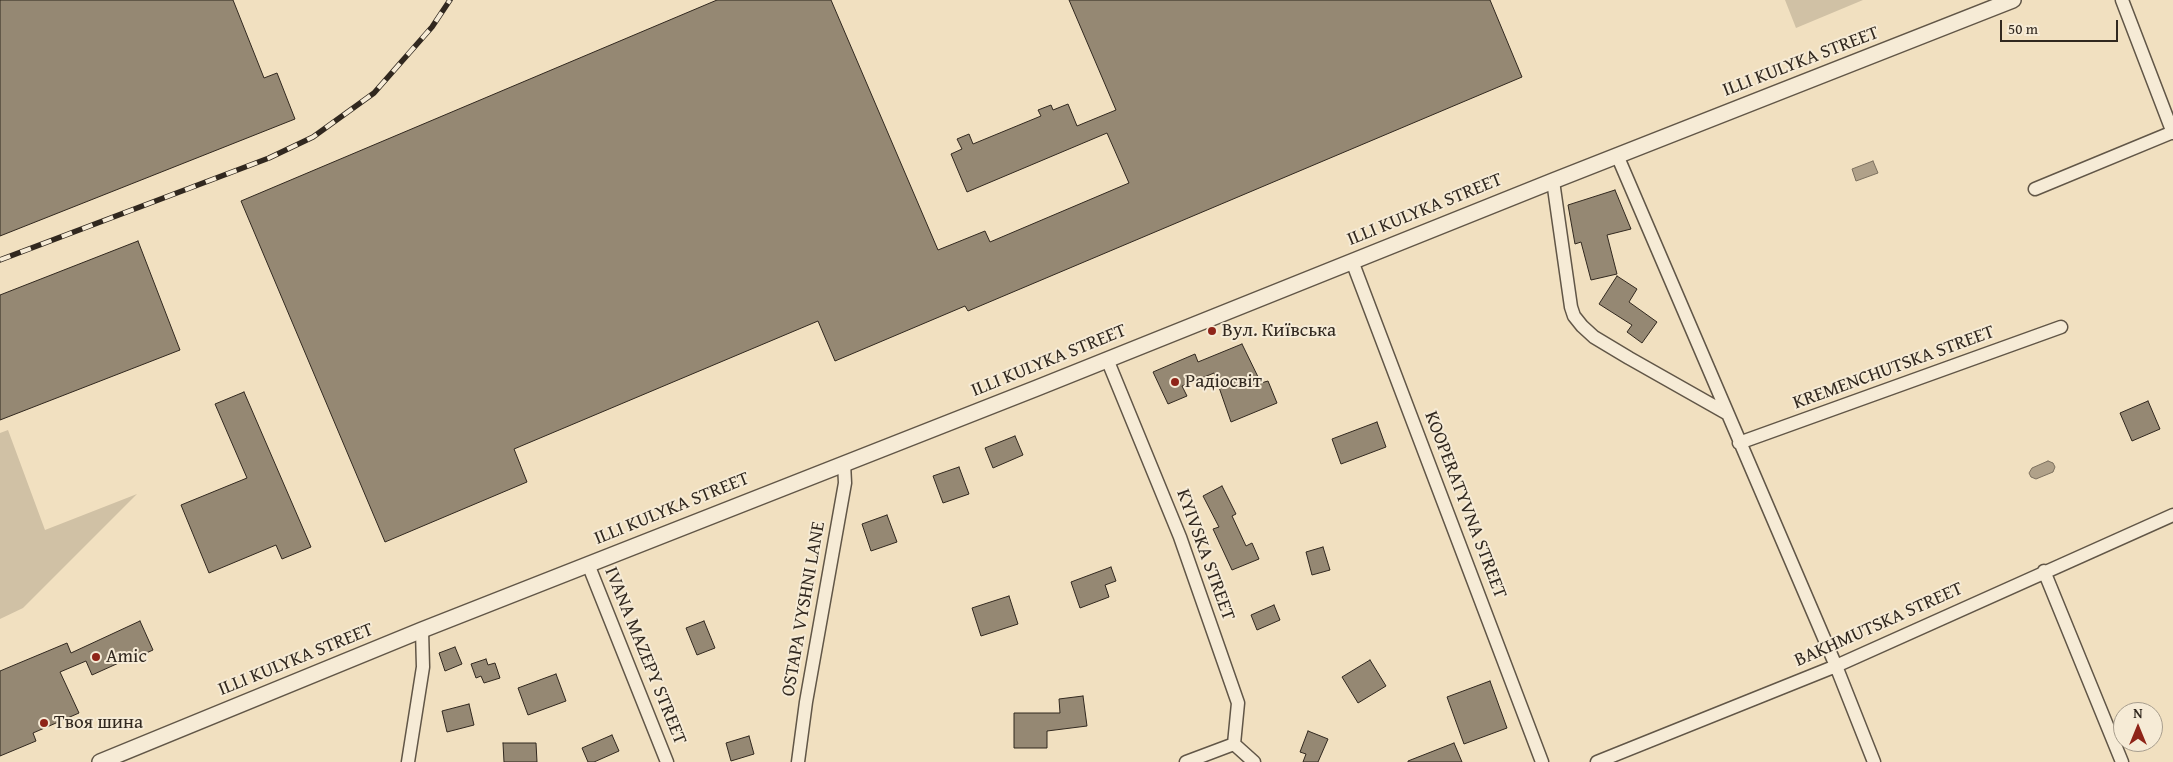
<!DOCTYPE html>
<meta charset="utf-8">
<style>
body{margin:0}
#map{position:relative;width:2173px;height:762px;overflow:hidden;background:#f1e0c0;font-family:"Gentium Book Plus",serif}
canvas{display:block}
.north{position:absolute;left:2113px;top:702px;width:50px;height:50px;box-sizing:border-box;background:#f6ebd6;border:1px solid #a79d8d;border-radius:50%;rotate:0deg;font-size:14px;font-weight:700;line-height:20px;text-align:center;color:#31281f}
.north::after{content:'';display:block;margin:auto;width:18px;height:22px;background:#8f2418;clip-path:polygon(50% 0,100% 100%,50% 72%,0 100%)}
.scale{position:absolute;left:2000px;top:20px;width:118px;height:22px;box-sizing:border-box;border:2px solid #31281f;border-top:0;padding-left:6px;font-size:15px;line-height:18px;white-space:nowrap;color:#31281f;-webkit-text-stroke:4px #f6ebd6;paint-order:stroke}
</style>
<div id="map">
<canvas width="2173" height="762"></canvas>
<div class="north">N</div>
<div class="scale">50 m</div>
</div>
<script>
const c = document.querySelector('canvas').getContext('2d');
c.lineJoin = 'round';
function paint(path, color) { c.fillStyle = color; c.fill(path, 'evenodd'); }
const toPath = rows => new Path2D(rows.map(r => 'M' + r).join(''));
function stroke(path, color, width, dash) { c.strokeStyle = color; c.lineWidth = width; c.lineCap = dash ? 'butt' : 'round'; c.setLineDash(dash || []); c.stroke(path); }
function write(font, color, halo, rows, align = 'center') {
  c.font = font + ' "Gentium Book Plus",serif'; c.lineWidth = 4; c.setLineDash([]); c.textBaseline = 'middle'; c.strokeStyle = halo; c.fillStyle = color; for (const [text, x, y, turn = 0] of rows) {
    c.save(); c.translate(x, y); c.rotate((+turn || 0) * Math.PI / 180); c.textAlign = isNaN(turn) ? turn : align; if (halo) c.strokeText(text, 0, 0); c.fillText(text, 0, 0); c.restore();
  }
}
const green = toPath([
 [1785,0,1863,0,1796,28],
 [8,430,45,530,137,494,23,608,0,619,0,433]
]);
const water = toPath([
 [1873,161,1878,173,1856,181,1852,169,1873,161],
 [2048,461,2053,463,2055,467,2053,472,2036,479,2031,477,2029,473,2032,468,2048,461]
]);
const building = toPath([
 [0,0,233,0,264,78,277,73,295,119,0,236,0,0],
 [717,0,831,0,938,250,985,231,990,242,1129,183,1107,133,967,192,951,154,962,149,957,139,969,134,973,144,1041,116,1038,110,1051,105,1053,110,1068,104,1077,126,1116,110,1069,0,1490,0,1522,77,968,311,965,306,835,361,818,321,514,449,527,482,385,542,241,201,717,0],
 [1615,190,1631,229,1607,235,1617,274,1591,280,1581,242,1575,244,1568,205,1615,190],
 [138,241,180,350,0,420,0,295,138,241],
 [1617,276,1637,289,1629,302,1657,322,1642,343,1627,332,1632,325,1599,304,1617,276],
 [1242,344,1261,383,1268,381,1277,403,1231,422,1214,373,1182,386,1187,396,1168,404,1153,372,1195,354,1198,362,1242,344],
 [244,392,311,547,282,559,276,545,209,573,181,505,247,478,215,404,244,392],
 [2148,401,2160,429,2132,441,2120,413,2148,401],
 [1377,422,1386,447,1341,464,1332,439,1377,422],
 [1015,436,1023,455,993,468,985,448,1015,436],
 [959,467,969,494,943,503,933,476,959,467],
 [1222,486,1236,514,1232,516,1246,546,1252,543,1259,559,1232,570,1213,529,1219,527,1203,496,1222,486],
 [887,515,897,542,871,551,862,524,887,515],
 [1323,547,1330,570,1312,575,1306,552,1323,547],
 [1111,567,1116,581,1105,585,1109,597,1080,608,1071,582,1111,567],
 [1009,596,1018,624,981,636,972,608,1009,596],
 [1274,605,1280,620,1257,630,1251,615,1274,605],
 [140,621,153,650,133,659,132,657,92,675,86,661,60,672,79,713,33,733,36,741,0,756,0,671,67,643,71,653,140,621],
 [704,621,715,648,697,655,686,628,704,621],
 [455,647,462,664,445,671,439,653,455,647],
 [486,659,488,665,495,663,500,678,484,683,481,676,476,678,471,664,486,659],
 [1370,660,1386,686,1358,703,1342,677,1370,660],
 [556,674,566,701,528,715,518,688,556,674],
 [1490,681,1507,728,1464,744,1447,697,1490,681],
 [1083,696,1087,726,1047,731,1047,748,1014,748,1014,713,1060,713,1059,699,1083,696],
 [469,704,474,725,447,732,442,711,469,704],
 [1308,731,1328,739,1318,762,1303,762,1306,754,1300,752,1308,731],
 [612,735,619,751,594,762,588,762,582,748,612,735],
 [749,736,754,754,731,761,726,743,749,736],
 [503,743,536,743,537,762,504,762,503,743],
 [1454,743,1462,762,1408,762,1408,761,1454,743]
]);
const minor = toPath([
 [2122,0,2173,133],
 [1617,155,1836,666,1874,762],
 [1553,181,1571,307,1574,316,1582,326,1594,337,1629,358,1728,414],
 [2035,189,2173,132],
 [1352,261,1542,762],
 [1107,359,1180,537,1238,703,1234,744,1254,762],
 [1739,443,2061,327],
 [588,564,667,762],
 [2044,571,2122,762],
 [408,762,423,667,422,630],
 [798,762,806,702,845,483,844,463],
 [1186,762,1234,744],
 [1597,762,1836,666,2173,515]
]);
const tertiary = toPath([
 [100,762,422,630,1037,388,1553,181,2013,0]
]);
const rail = toPath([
 [0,260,269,158,313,137,374,93,432,27,450,0]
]);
const markers = [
 [1212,331,5,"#8f2418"],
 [1175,382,5,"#8f2418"],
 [96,657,5,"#8f2418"],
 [44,723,5,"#8f2418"]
];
const streetNames = [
 ["ILLI KULYKA STREET",1801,62,-21],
 ["ILLI KULYKA STREET",1425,210,-22],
 ["ILLI KULYKA STREET",1049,361,-22],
 ["KREMENCHUTSKA STREET",1894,368,-20],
 ["KOOPERATYVNA STREET",1465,505,69],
 ["ILLI KULYKA STREET",672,509,-22],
 ["KYIVSKA STREET",1205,555,70],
 ["OSTAPA VYSHNI LANE",804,609,-80],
 ["BAKHMUTSKA STREET",1879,625,-24],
 ["IVANA MAZEPY STREET",645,656,68],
 ["ILLI KULYKA STREET",296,660,-22]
];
const poiNames = [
 ["Вул. Київська",1222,331],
 ["Радіосвіт",1185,382],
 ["Amic",106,657],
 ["Твоя шина",54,723]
];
paint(green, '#d0c1a5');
paint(water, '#b0a189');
stroke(water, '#7d715f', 1);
paint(building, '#958873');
stroke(building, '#31281f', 1);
stroke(minor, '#615647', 15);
stroke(tertiary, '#615647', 18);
stroke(minor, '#f6ebd6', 12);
stroke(tertiary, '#f6ebd6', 15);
stroke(rail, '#31281f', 5.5);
stroke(rail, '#f6ebd6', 4, [11]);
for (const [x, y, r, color] of markers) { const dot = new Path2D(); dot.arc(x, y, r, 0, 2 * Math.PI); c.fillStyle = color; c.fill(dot); stroke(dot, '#f6ebd6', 2); }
write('19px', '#31281f', '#f6ebd6', streetNames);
write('19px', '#31281f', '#f6ebd6', poiNames, 'left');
</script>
